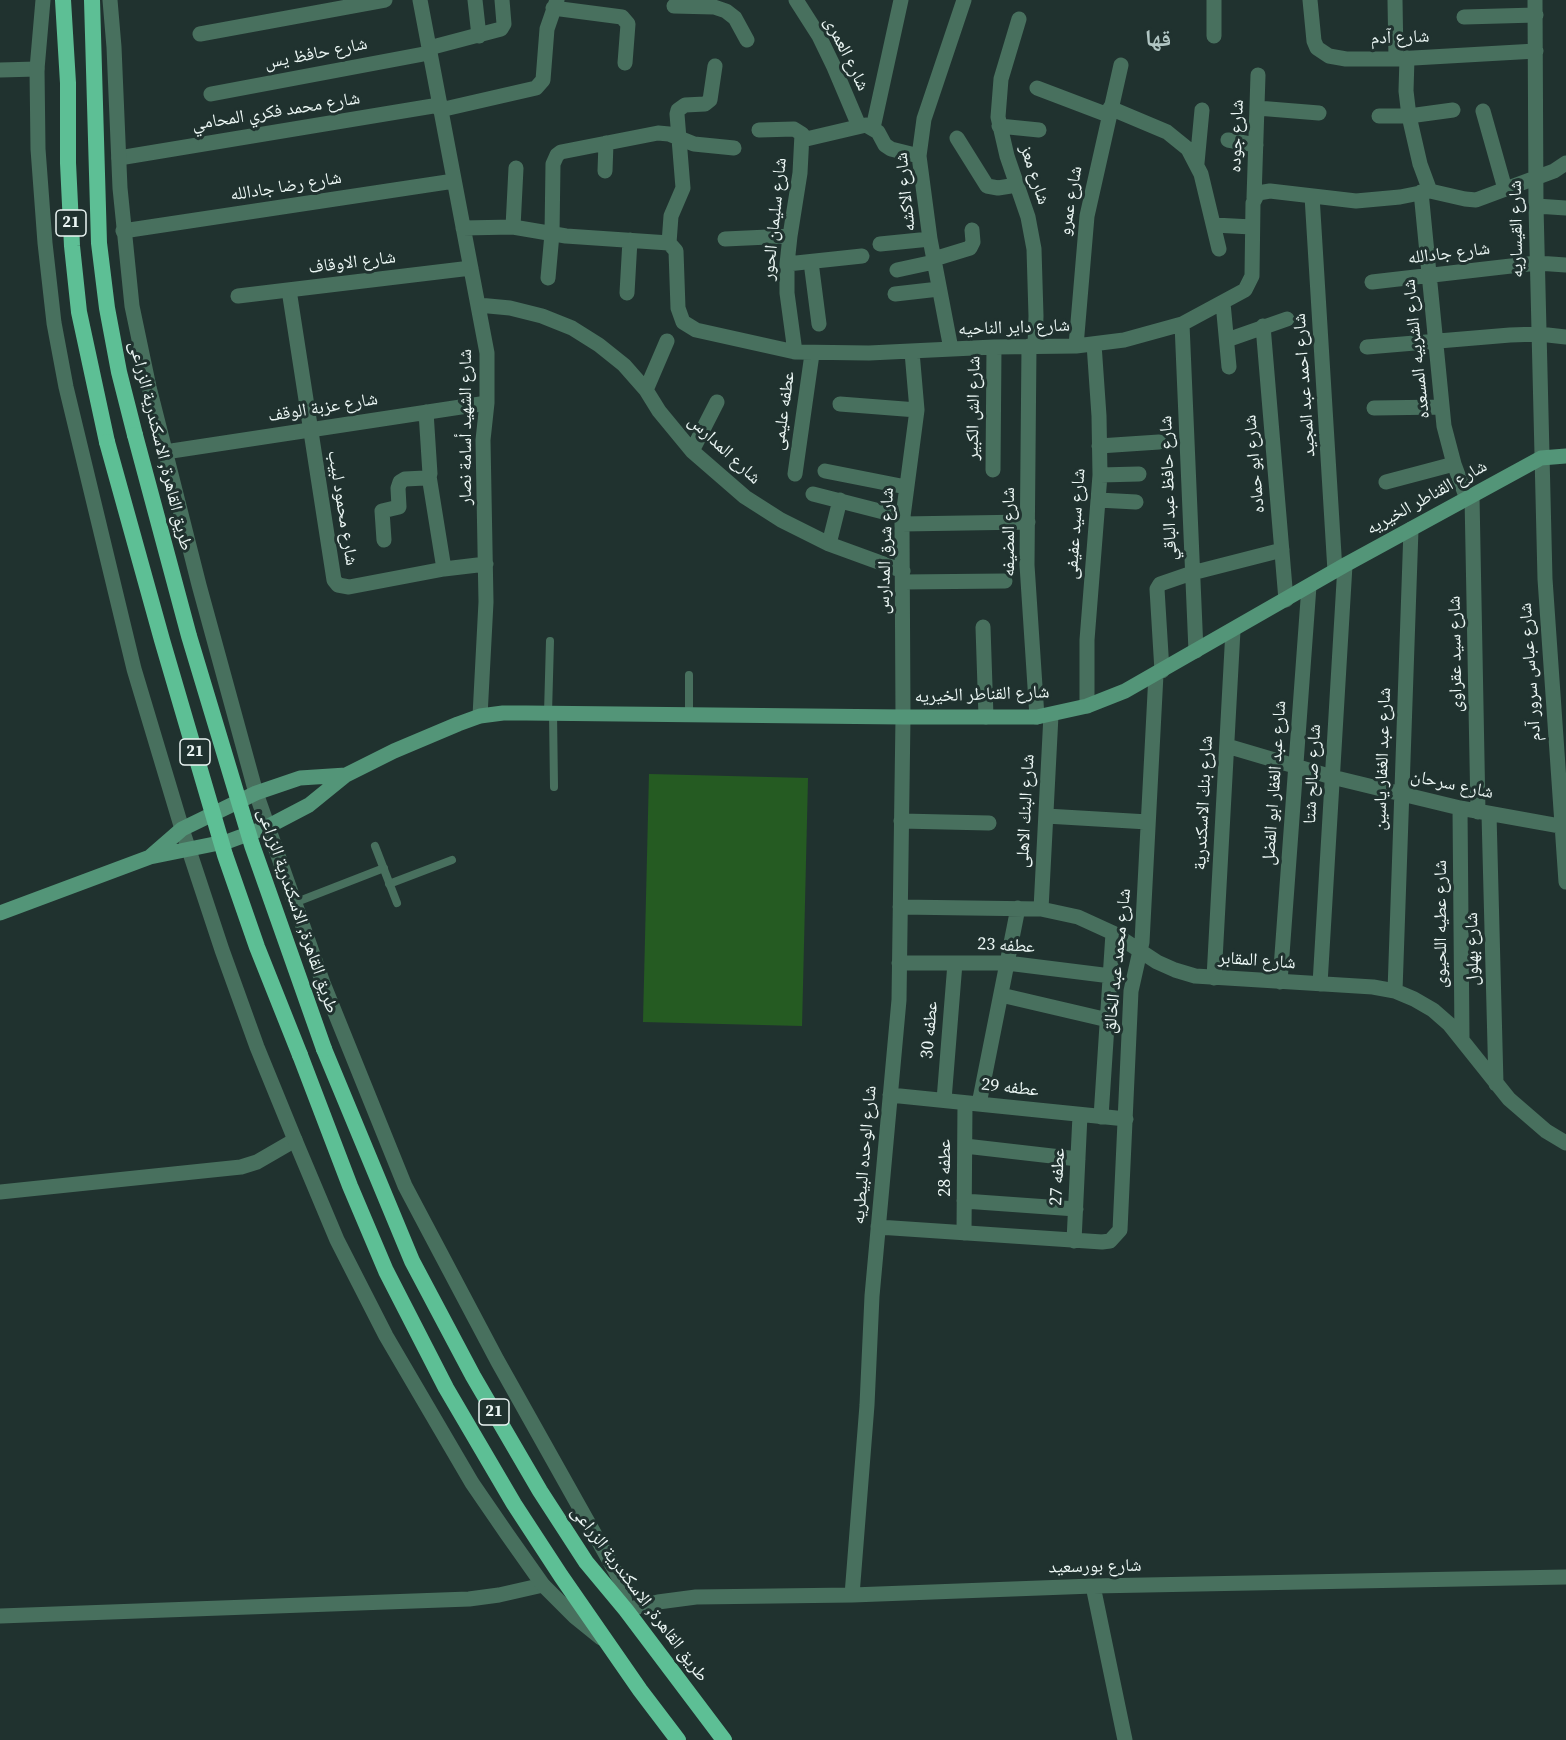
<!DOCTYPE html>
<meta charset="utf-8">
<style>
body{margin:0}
canvas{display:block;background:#20322f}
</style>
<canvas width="1566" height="1740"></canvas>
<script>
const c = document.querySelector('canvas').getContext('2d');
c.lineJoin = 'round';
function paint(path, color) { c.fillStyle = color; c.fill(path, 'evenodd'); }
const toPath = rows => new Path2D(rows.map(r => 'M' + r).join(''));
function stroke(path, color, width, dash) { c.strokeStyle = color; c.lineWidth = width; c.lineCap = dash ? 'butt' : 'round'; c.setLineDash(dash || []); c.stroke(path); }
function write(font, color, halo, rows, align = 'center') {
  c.font = font + ' "Source Serif 4","Noto Naskh Arabic",serif'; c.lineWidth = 6; c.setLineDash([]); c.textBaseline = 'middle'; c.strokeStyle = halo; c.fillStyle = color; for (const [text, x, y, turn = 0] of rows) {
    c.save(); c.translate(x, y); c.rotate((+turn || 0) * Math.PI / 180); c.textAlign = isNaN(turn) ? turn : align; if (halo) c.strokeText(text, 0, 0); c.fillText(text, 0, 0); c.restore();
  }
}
const green = toPath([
 [649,774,808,778,802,1026,643,1022]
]);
const service = toPath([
 [548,713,550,641],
 [553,713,554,787],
 [689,715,689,675],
 [375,846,397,903],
 [389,884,452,860],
 [294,903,384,868]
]);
const minor = toPath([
 [420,0,487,353,487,403,483,440,486,602,480,716],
 [475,0,479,36],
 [796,0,819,36,834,67,859,126],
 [1214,0,1214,36],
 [1310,0,1314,41,1317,48,1329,56,1346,59,1396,59,1536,51],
 [1395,0,1396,59],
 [1535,0,1536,206,1545,579,1566,882],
 [674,6,714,7,726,11,735,18,747,40],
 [553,8,622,17,628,24,625,63],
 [1464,17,1536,15],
 [1019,19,1001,79,998,117,1007,156,1028,217,1034,249,1036,316,1035,346],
 [200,34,385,0],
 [429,48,501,29,504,24,502,0],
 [1407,58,1406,91,1409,116,1420,164,1430,191],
 [0,70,37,69],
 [1037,88,1108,115],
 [211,94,429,53],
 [1110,108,1167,132,1188,149,1201,174,1219,249],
 [1257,108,1319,113],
 [440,110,536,88,543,80,547,29,557,0],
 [1483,111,1505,189],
 [1379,116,1409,116,1453,110],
 [999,126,1039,130],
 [873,128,901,0],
 [759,130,794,129,802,134,800,173,790,236,787,264,787,293,795,352],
 [957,138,987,186,998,188,1017,185],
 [802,140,866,125,878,132,885,145,891,149,919,156],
 [1228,140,1256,145],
 [119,158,439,105],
 [1197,163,1202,110],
 [605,171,606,143],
 [1421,192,1444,426,1454,464,1467,499],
 [1312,196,1335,571],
 [1254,198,1258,75],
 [1536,206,1566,208],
 [1214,225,1252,227],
 [513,227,516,168],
 [463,228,513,227,566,236,669,243,676,251,678,308,683,322,696,330,795,352,869,353,994,347,1076,346,1124,340,1182,324,1245,290,1252,276,1253,203,1258,193,1270,191,1356,201,1400,197,1430,191,1465,199,1476,200,1554,171,1566,163],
 [123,231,454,181],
 [725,239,790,236],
 [669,243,671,216,683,188,677,114,678,110,685,105,705,104,710,100,715,66],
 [880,244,930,239],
 [934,259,970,248,973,242,972,230],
 [811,262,819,324],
 [787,264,862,256],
 [897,270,934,262],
 [548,278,552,234,553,164,557,155,561,152,658,133,669,134,694,144,734,148],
 [1372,282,1537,263,1566,265],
 [289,290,334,580,338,585,349,587,444,569,486,564],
 [627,293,630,240],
 [895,294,939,289],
 [238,296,471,268],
 [1223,303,1229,367],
 [478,305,510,308,542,316,572,328,599,345,624,365,646,390,659,411,692,451,745,497,781,520,829,544,903,571],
 [1182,324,1196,651],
 [1263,326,1286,600],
 [1227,340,1287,319],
 [1029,346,1027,565,1037,717],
 [1076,346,1087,216,1121,65],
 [1367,347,1510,335,1539,334,1566,337],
 [951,349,930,239,919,156,924,119,964,0],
 [646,390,667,341],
 [840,404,917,410],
 [1374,408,1442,407],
 [1099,446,1159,442],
 [692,451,717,402],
 [165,452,487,403],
 [993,470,994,347],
 [825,471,906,487],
 [795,474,812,354],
 [1100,475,1139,474],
 [429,476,444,569],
 [1386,482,1454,464],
 [813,494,903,517],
 [1472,496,1478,812],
 [1098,500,1136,502],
 [902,524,1028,522],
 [384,540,382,511,399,507,398,488,400,482,405,479,425,478,430,474,426,412],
 [829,544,840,500],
 [903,582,1005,581],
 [983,627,986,717],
 [1162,671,1157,589,1160,584,1192,573,1282,550],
 [1087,706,1087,640,1100,475,1099,416,1094,344],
 [1227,746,1332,777,1402,794,1460,808,1566,827],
 [1460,808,1462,1040],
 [1489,814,1496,1084],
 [1046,816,1148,822],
 [901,821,989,823],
 [900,907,1041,909,1078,917,1113,933,1157,962,1175,970,1195,976,1373,987,1395,991,1414,999,1433,1010,1449,1024,1509,1099,1546,1131,1566,1143],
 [1041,909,1051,715],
 [899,963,1007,963,1111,976],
 [1214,978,1233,630],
 [1280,982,1309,586],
 [1320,984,1345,565],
 [1395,991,1411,529],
 [1001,995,1108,1020],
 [890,1095,1126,1119],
 [944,1100,955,963],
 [979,1104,1018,908],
 [1101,1117,1113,933],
 [965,1146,1078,1159],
 [0,1192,241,1167,257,1162,295,1140],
 [964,1201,1076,1209],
 [878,1227,1102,1242,1110,1241,1120,1230,1131,991,1142,942,1156,674],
 [964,1233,965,1103],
 [1074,1241,1080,1115],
 [1093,1586,1125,1740],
 [852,1595,867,1405,872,1296,899,1000,903,717,902,524,917,410,912,352],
 [626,1610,658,1602,696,1597,852,1595,1093,1586,1566,1577],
 [0,1616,469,1599,499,1595,543,1585]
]);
const tertiary = toPath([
 [43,0,37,69,38,149,45,243,54,323,66,387,134,669,182,829,222,950,257,1047,295,1140,337,1240,386,1336,472,1483,507,1534,543,1585,575,1617,601,1638],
 [110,0,114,47,120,188,132,306,149,387,199,585,256,793,323,983,405,1186,497,1360,622,1583,626,1610]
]);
const secondary = toPath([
 [151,856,182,829,256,793,300,778,346,775],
 [0,913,150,857,229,841,267,827,309,805,346,775,394,751,458,724,480,716,503,713,526,713,903,717,1037,717,1087,706,1125,691,1345,565,1541,458,1566,456]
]);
const trunk = toPath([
 [63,0,68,83,68,163,72,246,79,312,107,442],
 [92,0,99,243,107,308,119,372,135,435],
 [324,1049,412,1261,473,1376,540,1491,586,1562,626,1610,724,1740],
 [300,1055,350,1186,386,1271,446,1388,514,1504,561,1576,640,1690,678,1740]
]);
const trunkBridge = toPath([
 [135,435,189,636,252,845,324,1049],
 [107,442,162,640,225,855,257,947,300,1055]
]);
const shields = [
 [71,223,30],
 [195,752,30],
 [494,1412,30]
];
const shieldNames = [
 ["21",71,223],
 ["21",195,752],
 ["21",494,1412]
];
const streetNames = [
 ["شارع آدم",1400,38,-2],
 ["شارع حافظ يس",316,54,-11],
 ["شارع العمرى",846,54,64],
 ["شارع محمد فكري المحامي",276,112,-9],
 ["شارع جوده",1237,136,-88],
 ["شارع معز",1034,175,72],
 ["شارع رضا جادالله",286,187,-9],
 ["شارع الاكشه",906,192,-96],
 ["شارع عمرو",1071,201,-80],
 ["شارع سليمان الحور",775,219,-84],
 ["شارع القيساريه",1517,229,-91],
 ["شارع جادالله",1449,254,-7],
 ["شارع الاوقاف",352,263,-7],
 ["شارع داير الناحيه",1014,328,-2],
 ["شارع الشربيه المسعده",1417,349,-96],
 ["شارع احمد عبد المجيد",1305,385,-94],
 ["شارع عزبة الوقف",323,408,-9],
 ["شارع الش الكبير",974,408,-89],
 ["عطفه عليمى",784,411,-82],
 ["شارع الشهيد أسامة نصار",466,427,-90],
 ["طريق القاهرة, الاسكندرية الزراعى",160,446,76],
 ["شارع المدارس",724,450,43],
 ["شارع ابو حماده",1255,464,-95],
 ["شارع حافظ عبد الباقي",1169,488,-92],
 ["شارع القناطر الخيريه",1427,498,-29],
 ["شارع محمود لبيب",342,508,81],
 ["شارع سيد عفيفى",1076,524,-86],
 ["شارع المضيفه",1009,532,-90],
 ["شارع شرق المدارس",886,551,-88],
 ["شارع سيد عقراوى",1456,654,-91],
 ["شارع عباس سرور آدم",1531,672,-94],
 ["شارع القناطر الخيريه",982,695,-2],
 ["شارع عبد الغفار ياسين",1383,759,-88],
 ["شارع صالح شتا",1313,774,-87],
 ["شارع عبد الغفار ابو الفضل",1275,783,-86],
 ["شارع سرحان",1452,785,12],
 ["شارع بنك الاسكندرية",1204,803,-87],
 ["شارع البنك الاهلى",1026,811,-87],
 ["طريق القاهرة, الاسكندرية الزراعى",297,911,71],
 ["شارع عطيه اللحيوى",1441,924,-90],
 ["عطفه 23",1006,946,3],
 ["شارع بهلول",1473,949,-91],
 ["شارع محمد عبد الخالق",1118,961,-84],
 ["شارع المقابر",1257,961,4],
 ["عطفه 30",930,1030,-85],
 ["عطفه 29",1010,1088,6],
 ["شارع الوحده البيطريه",865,1155,-85],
 ["عطفه 28",945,1168,-90],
 ["عطفه 27",1058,1177,-87],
 ["شارع بورسعيد",1095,1567,-1],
 ["طريق القاهرة, الاسكندرية الزراعى",639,1594,53]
];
const districtNames = [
 ["قها",1158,40]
];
paint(green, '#255b22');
stroke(service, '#48705e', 8);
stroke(minor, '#48705e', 15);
stroke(tertiary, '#48705e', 15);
stroke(secondary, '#539578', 15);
stroke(trunk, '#5dbf95', 16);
stroke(trunkBridge, '#5dbf95', 16);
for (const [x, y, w] of shields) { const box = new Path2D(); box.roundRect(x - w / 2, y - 13, w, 26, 4.5); c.fillStyle = '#20322f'; c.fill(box); stroke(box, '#ebf6f4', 1.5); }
write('bold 16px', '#ebf6f4', null, shieldNames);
write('18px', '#ebf6f4', '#20322f', streetNames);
write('bold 24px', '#b1c6c3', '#20322f', districtNames);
</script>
